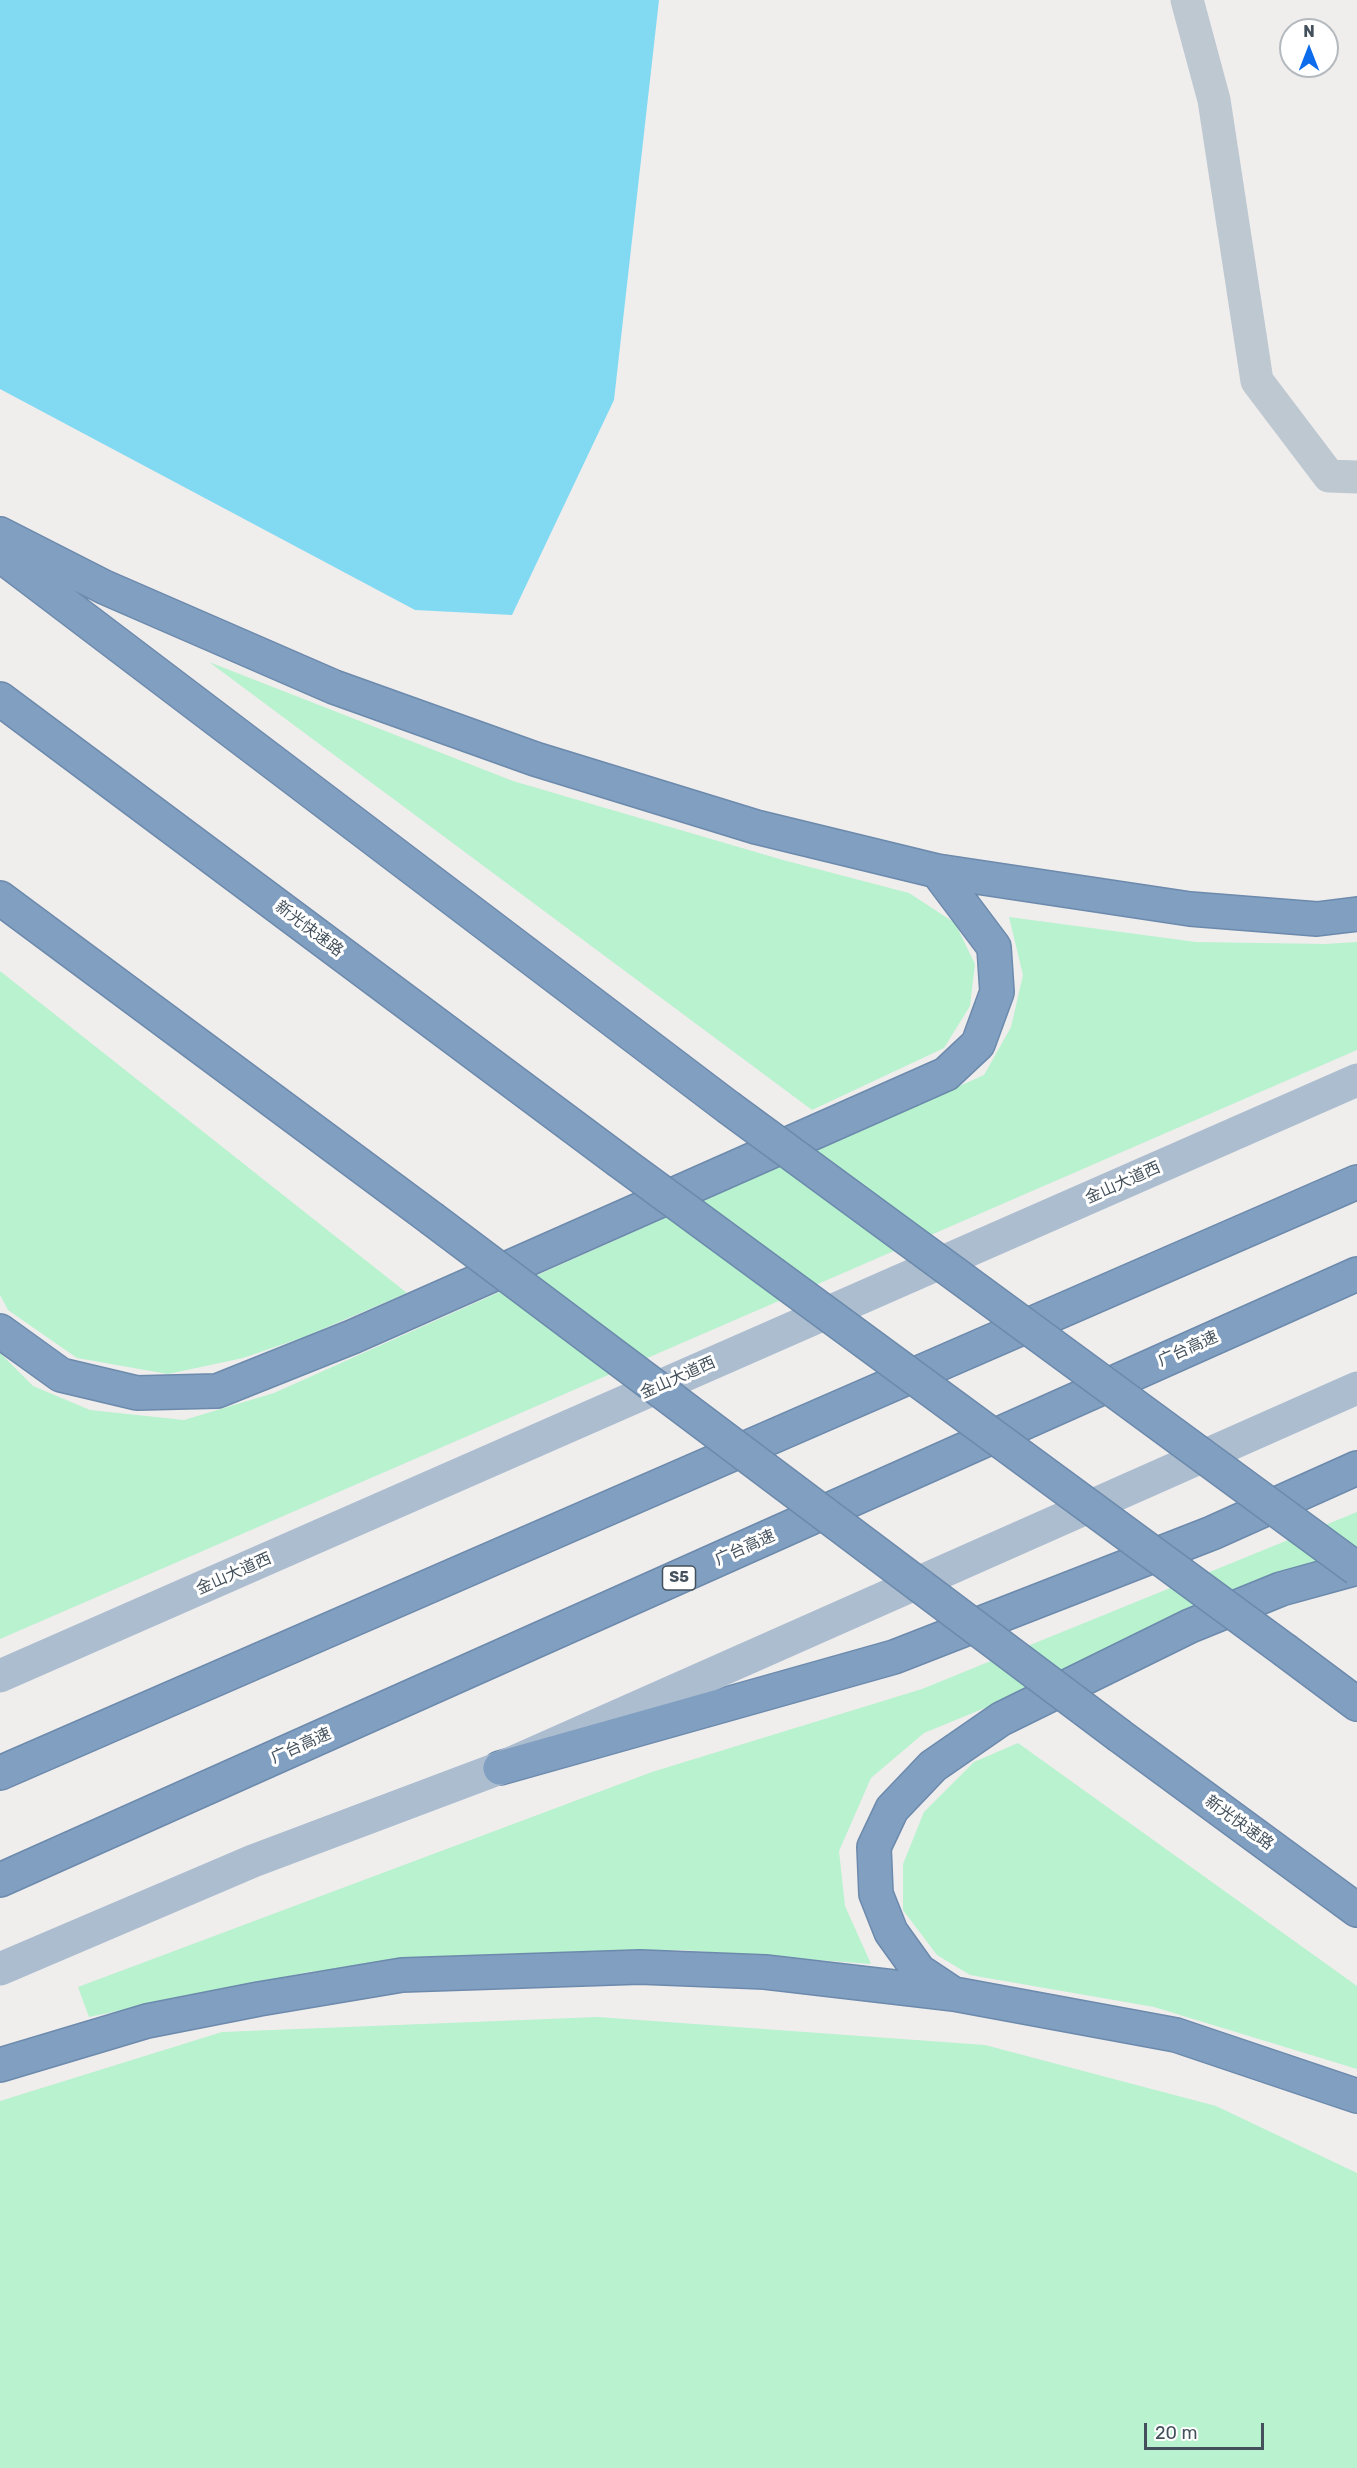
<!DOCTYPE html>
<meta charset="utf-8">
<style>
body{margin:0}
#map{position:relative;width:1357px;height:2468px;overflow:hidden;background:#f0eded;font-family:Rubik,sans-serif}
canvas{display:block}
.north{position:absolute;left:1279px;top:18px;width:60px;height:60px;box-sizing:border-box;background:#fff;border:2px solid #b4b9be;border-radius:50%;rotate:0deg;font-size:16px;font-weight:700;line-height:24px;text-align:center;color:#44515c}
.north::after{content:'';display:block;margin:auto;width:21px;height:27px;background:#0c6ceb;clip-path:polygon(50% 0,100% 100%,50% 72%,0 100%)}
.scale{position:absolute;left:1144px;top:2423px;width:120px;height:27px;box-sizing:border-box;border:3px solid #44515c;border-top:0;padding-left:8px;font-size:18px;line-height:21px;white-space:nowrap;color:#44515c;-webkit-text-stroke:4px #fff;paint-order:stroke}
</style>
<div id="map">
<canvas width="1357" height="2468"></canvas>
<div class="north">N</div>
<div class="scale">20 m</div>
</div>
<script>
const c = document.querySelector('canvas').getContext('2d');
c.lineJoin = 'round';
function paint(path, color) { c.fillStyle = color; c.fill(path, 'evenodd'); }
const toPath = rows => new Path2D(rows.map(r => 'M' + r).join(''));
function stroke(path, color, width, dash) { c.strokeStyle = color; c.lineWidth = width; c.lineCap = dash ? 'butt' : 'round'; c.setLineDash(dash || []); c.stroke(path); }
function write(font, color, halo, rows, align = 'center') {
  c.font = font + ' Rubik,"Noto Sans SC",sans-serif'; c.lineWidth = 6; c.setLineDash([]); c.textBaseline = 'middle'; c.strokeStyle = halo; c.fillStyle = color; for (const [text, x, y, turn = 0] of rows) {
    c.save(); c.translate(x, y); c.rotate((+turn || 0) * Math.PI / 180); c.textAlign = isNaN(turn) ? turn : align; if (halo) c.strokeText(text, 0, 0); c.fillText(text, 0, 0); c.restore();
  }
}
const green = toPath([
 [209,662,513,781,783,860,909,893,955,923,975,964,970,1006,944,1048,812,1110],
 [1009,917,1196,942,1325,944,1357,942,1357,1050,0,1639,0,1353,33,1386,90,1410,184,1420,274,1393,984,1075,1011,1027,1023,975],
 [0,971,407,1293,304,1337,243,1358,168,1374,77,1358,8,1310,0,1295],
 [1357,1512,1357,1555,924,1733,871,1778,839,1851,845,1906,871,1964,683,1950,490,1954,309,1972,89,2017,78,1987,652,1772,922,1689],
 [1018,1743,1357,1986,1357,2069,1154,2007,970,1975,937,1955,903,1910,903,1864,924,1812,974,1762],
 [598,2017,985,2045,1216,2106,1357,2173,1357,2468,0,2468,0,2101,222,2032]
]);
const water = toPath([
 [0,0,659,0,614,400,512,615,415,610,0,389]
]);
const minor = toPath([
 [1187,0,1214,100,1257,381,1329,476,1357,477]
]);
const major = toPath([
 [0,1676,1357,1080],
 [0,1969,253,1861,500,1768,1357,1388]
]);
const highway = toPath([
 [0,534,104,587,334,687,535,759,756,827,937,871,1190,909,1317,919,1357,914],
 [0,555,728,1107],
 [0,699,618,1160],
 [0,898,431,1218],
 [0,1331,61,1375,137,1393,217,1391,352,1337,946,1074,978,1044,997,992,994,947,937,871],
 [1286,1651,1357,1704],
 [1120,1736,1357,1910],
 [500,1768,894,1657,1212,1533,1357,1468],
 [0,1773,1357,1182],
 [0,1880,1357,1274],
 [952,1993,919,1971,891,1932,876,1894,874,1847,892,1809,933,1766,1001,1719,1190,1626,1281,1589,1357,1568],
 [0,2065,147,2021,259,1999,402,1975,640,1967,765,1972,954,1994,1176,2035,1357,2096]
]);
const highwayBridge = toPath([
 [728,1107,1357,1569],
 [618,1160,1286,1651],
 [431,1218,1120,1736]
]);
const shields = [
 [679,1578,33]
];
const shieldNames = [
 ["S5",679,1578]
];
const streetNames = [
 ["新光快速路",309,929,37],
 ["金山大道西",1123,1183,-24],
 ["广台高速",1188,1349,-24],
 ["金山大道西",678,1378,-24],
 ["广台高速",745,1548,-24],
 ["金山大道西",234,1574,-24],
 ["广台高速",301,1746,-24],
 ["新光快速路",1239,1823,36]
];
paint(green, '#b8f2cf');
paint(water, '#82daf2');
stroke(highway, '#6c8aac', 36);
stroke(minor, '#bdc8d1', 33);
stroke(major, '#abbdcf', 33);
stroke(highway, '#819fc0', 33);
stroke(highwayBridge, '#6c8aac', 36, []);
stroke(highwayBridge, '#819fc0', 33);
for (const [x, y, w] of shields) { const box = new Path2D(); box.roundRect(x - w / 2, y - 12, w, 24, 4.5); c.fillStyle = '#fff'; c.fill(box); stroke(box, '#44515c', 1.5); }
write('bold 15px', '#44515c', null, shieldNames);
write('16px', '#44515c', '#fff', streetNames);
</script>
